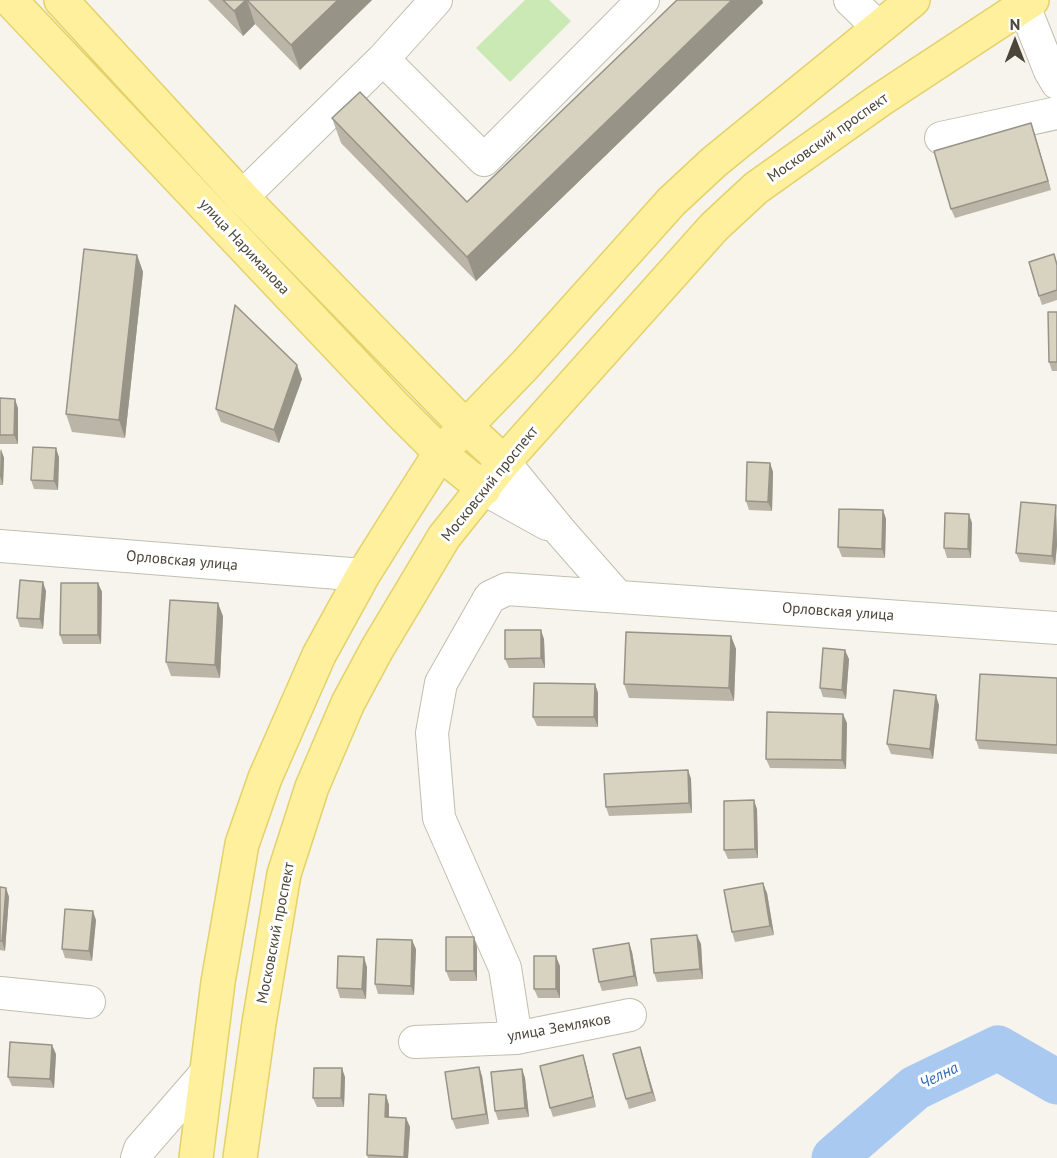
<!DOCTYPE html>
<meta charset="utf-8">
<style>
body{margin:0}
#map{position:relative;width:1057px;height:1158px;overflow:hidden;background:#f6f4ec;font-family:"PT Sans",sans-serif}
canvas{display:block}
.north{position:absolute;left:985px;top:12px;width:60px;height:60px;-webkit-text-stroke:4px #fff;paint-order:stroke;rotate:0deg;font-size:16px;font-weight:700;line-height:24px;text-align:center;color:#4b4639}
.north::after{content:'';display:block;margin:auto;width:21px;height:27px;background:#4b4639;clip-path:polygon(50% 0,100% 100%,50% 72%,0 100%)}
</style>
<div id="map">
<canvas width="1057" height="1158"></canvas>
<div class="north">N</div>
</div>
<script>
const c = document.querySelector('canvas').getContext('2d');
c.lineJoin = 'round';
function paint(path, color) { c.fillStyle = color; c.fill(path, 'evenodd'); }
const toPath = rows => new Path2D(rows.map(r => 'M' + r).join(''));
function stroke(path, color, width, dash) { c.strokeStyle = color; c.lineWidth = width; c.lineCap = dash ? 'butt' : 'round'; c.setLineDash(dash || []); c.stroke(path); }
function write(font, color, halo, rows, align = 'center') {
  c.font = font + ' "PT Sans",sans-serif'; c.lineWidth = 6; c.setLineDash([]); c.textBaseline = 'middle'; c.strokeStyle = halo; c.fillStyle = color; for (const [text, x, y, turn = 0] of rows) {
    c.save(); c.translate(x, y); c.rotate((+turn || 0) * Math.PI / 180); c.textAlign = isNaN(turn) ? turn : align; if (halo) c.strokeText(text, 0, 0); c.fillText(text, 0, 0); c.restore();
  }
}
const green = toPath([
 [525,0,549,0,571,21,510,82,476,48]
]);
const river = toPath([
 [834,1158,915,1088,998,1048,1057,1082]
]);
const minor = toPath([
 [850,0,879,28],
 [1024,6,1050,71,1057,83],
 [383,59,436,0],
 [941,138,1057,113],
 [242,197,383,59,484,160,643,0],
 [504,462,561,532,618,597],
 [484,489,547,524],
 [0,546,363,575],
 [0,993,89,1002],
 [516,1038,505,968,439,818,432,733,441,683,490,597,507,589,1057,628],
 [415,1042,516,1038,630,1015],
 [137,1158,140,1149,206,1073]
]);
const major = toPath([
 [10,0,399,411,447,459,484,489],
 [61,0,242,197,465,426,504,462],
 [196,1158,218,982,242,844,265,778,319,655,363,575,395,524,441,452,525,365,671,202,714,162,913,0],
 [240,1158,259,1023,284,874,312,787,348,703,377,649,444,537,504,462,714,227,756,188,880,100,1032,0]
]);
const wall = toPath([
 [208,0,372,0,300,70,255,24,243,36],
 [677,0,762,0,763,3,476,281,341,143,332,118,467,202],
 [1034,132,1051,190,955,218,951,209],
 [1054,254,1057,263,1057,300,1042,305,1039,296],
 [137,255,143,272,125,438,72,432,66,414],
 [1057,312,1057,371,1052,371,1049,362],
 [302,379,279,443,221,422,216,409],
 [0,398,18,408,18,444,0,444],
 [0,449,4,458,3,485,0,485],
 [59,457,58,490,34,489,31,480],
 [770,463,773,472,772,511,749,510,746,501],
 [1056,505,1057,545,1055,565,1020,562,1016,553],
 [883,510,886,519,885,558,842,557,838,547],
 [972,523,971,558,947,558,944,548],
 [98,583,102,592,101,644,63,644,60,635],
 [46,591,43,629,20,627,17,618],
 [223,616,220,678,171,676,166,662],
 [731,636,736,649,734,701,629,698,624,684],
 [544,639,545,668,509,668,505,659],
 [849,659,846,699,823,697,820,688],
 [1057,678,1057,754,979,749,976,740],
 [595,684,598,693,598,727,537,726,533,717],
 [939,705,933,759,891,754,887,744],
 [847,723,846,769,770,768,766,759],
 [688,770,691,779,692,813,609,816,606,807],
 [757,809,758,858,728,859,724,850],
 [0,887,6,888,9,897,5,951,0,950],
 [767,893,774,935,735,942,732,932],
 [96,920,92,961,65,958,62,949],
 [629,943,632,952,638,986,602,991,599,982],
 [701,944,703,979,657,982,654,973],
 [477,947,477,981,450,981,446,971],
 [416,949,414,995,378,994,375,984],
 [560,966,560,998,538,998,534,989],
 [367,967,366,999,340,998,337,988],
 [640,1047,656,1101,629,1109,626,1099],
 [56,1054,54,1088,12,1086,8,1077],
 [583,1055,586,1065,596,1107,553,1117,550,1108],
 [479,1067,482,1076,489,1124,456,1129,452,1119],
 [522,1069,525,1078,529,1117,498,1120,495,1111],
 [345,1077,344,1107,317,1107,313,1098],
 [386,1095,389,1105,389,1117,406,1118,410,1127,408,1158,368,1158,367,1155]
]);
const shadedWall = toPath([
 [246,0,247,0,255,24,243,36,234,11],
 [338,0,372,0,300,70,291,45],
 [732,0,762,0,763,3,476,281,467,257],
 [1031,123,1034,132,1051,190,1048,181],
 [137,255,143,272,125,438,119,420],
 [297,365,302,379,279,443,274,430],
 [15,399,18,408,18,444,14,435],
 [56,448,59,457,58,490,54,481],
 [1,449,4,458,3,485,0,476],
 [770,463,773,472,772,511,768,502],
 [1056,505,1057,545,1055,565,1052,556],
 [883,510,886,519,885,558,882,549],
 [969,514,972,523,971,558,968,549],
 [43,582,46,591,43,629,40,619],
 [98,583,102,592,101,644,98,635],
 [218,603,223,616,220,678,215,665],
 [541,630,544,639,545,668,541,658],
 [731,636,736,649,734,701,729,688],
 [845,650,849,659,846,699,842,690],
 [595,684,598,693,598,727,594,717],
 [936,695,939,705,933,759,930,749],
 [843,714,847,723,846,769,842,760],
 [688,770,691,779,692,813,689,803],
 [754,800,757,809,758,858,755,849],
 [763,883,767,893,774,935,770,926],
 [6,888,9,897,5,951,2,941],
 [93,911,96,920,92,961,89,951],
 [697,935,701,944,703,979,700,969],
 [474,937,477,947,477,981,474,971],
 [412,940,416,949,414,995,411,986],
 [629,943,632,952,638,986,634,976],
 [556,956,560,966,560,998,556,989],
 [364,957,367,967,366,999,362,989],
 [52,1045,56,1054,54,1088,50,1079],
 [640,1047,643,1056,656,1101,652,1092],
 [583,1055,586,1065,596,1107,593,1097],
 [479,1067,482,1076,489,1124,486,1114],
 [342,1068,345,1077,344,1107,341,1098],
 [522,1069,525,1078,529,1117,525,1108],
 [386,1095,389,1105,389,1126,385,1117],
 [406,1118,410,1127,408,1158,405,1158,404,1157]
]);
const building = toPath([
 [223,0,246,0,234,11,223,0],
 [247,0,338,0,291,45,247,0],
 [677,0,732,0,467,257,332,118,360,92,467,202,677,0],
 [1031,123,1048,181,951,209,934,151,1031,123],
 [84,249,137,255,119,420,66,414,84,249],
 [1054,254,1057,265,1057,290,1039,296,1029,262,1054,254],
 [235,305,297,365,274,430,216,409,235,305],
 [1048,312,1057,312,1057,362,1049,362,1048,312],
 [0,398,15,399,14,435,0,435,0,398],
 [33,447,56,448,54,481,31,480,33,447],
 [747,462,770,463,768,502,746,501,747,462],
 [1021,502,1056,505,1052,556,1016,553,1021,502],
 [839,509,883,510,882,549,838,547,839,509],
 [945,513,969,514,968,549,944,548,945,513],
 [20,580,43,582,40,619,17,618,20,580],
 [61,583,98,583,98,635,60,635,61,583],
 [170,600,218,603,215,665,166,662,170,600],
 [505,630,541,630,541,658,505,659,505,630],
 [626,632,731,636,729,688,624,684,626,632],
 [823,648,845,650,842,690,820,688,823,648],
 [980,674,1057,678,1057,745,976,740,980,674],
 [534,683,595,684,594,717,533,717,534,683],
 [894,690,936,695,930,749,887,744,894,690],
 [767,712,843,714,842,760,766,759,767,712],
 [688,770,689,803,606,807,604,774,688,770],
 [754,800,755,849,724,850,724,801,754,800],
 [763,883,770,926,732,932,724,890,763,883],
 [0,887,6,888,2,941,0,941,0,887],
 [65,909,93,911,89,951,62,949,65,909],
 [697,935,700,969,654,973,651,939,697,935],
 [446,937,474,937,474,971,446,971,446,937],
 [377,939,412,940,411,986,375,984,377,939],
 [629,943,634,976,599,982,593,949,629,943],
 [338,956,364,957,362,989,337,988,338,956],
 [534,956,556,956,556,989,534,989,534,956],
 [10,1042,52,1045,50,1079,8,1077,10,1042],
 [640,1047,652,1092,626,1099,613,1054,640,1047],
 [583,1055,593,1097,550,1108,540,1066,583,1055],
 [479,1067,486,1114,452,1119,445,1072,479,1067],
 [314,1068,342,1068,341,1098,313,1098,314,1068],
 [522,1069,525,1108,495,1111,491,1072,522,1069],
 [369,1094,386,1095,385,1117,406,1118,404,1157,367,1155,369,1094]
]);
const streetNames = [
 ["Московский проспект",828,138,-35],
 ["улица Нариманова",244,247,47],
 ["Московский проспект",490,484,-51],
 ["Орловская улица",182,561,5],
 ["Орловская улица",838,612,4],
 ["Московский проспект",276,933,-79],
 ["улица Земляков",559,1028,-10]
];
const waterNames = [
 ["Челна",939,1076,-26]
];
paint(green, '#cae9b5');
stroke(river, '#aac9f1', 45);
stroke(minor, '#c2beae', 34);
stroke(major, '#e4d16b', 36);
stroke(minor, '#fff', 32);
stroke(major, '#fef09d', 33);
paint(wall, '#bab5a6');
paint(shadedWall, '#979387');
paint(building, '#d8d2c1');
stroke(building, '#979387', 1.5);
write('15px', '#4b4639', '#fff', streetNames);
write('italic 16px', '#316bb8', '#fff', waterNames);
</script>
